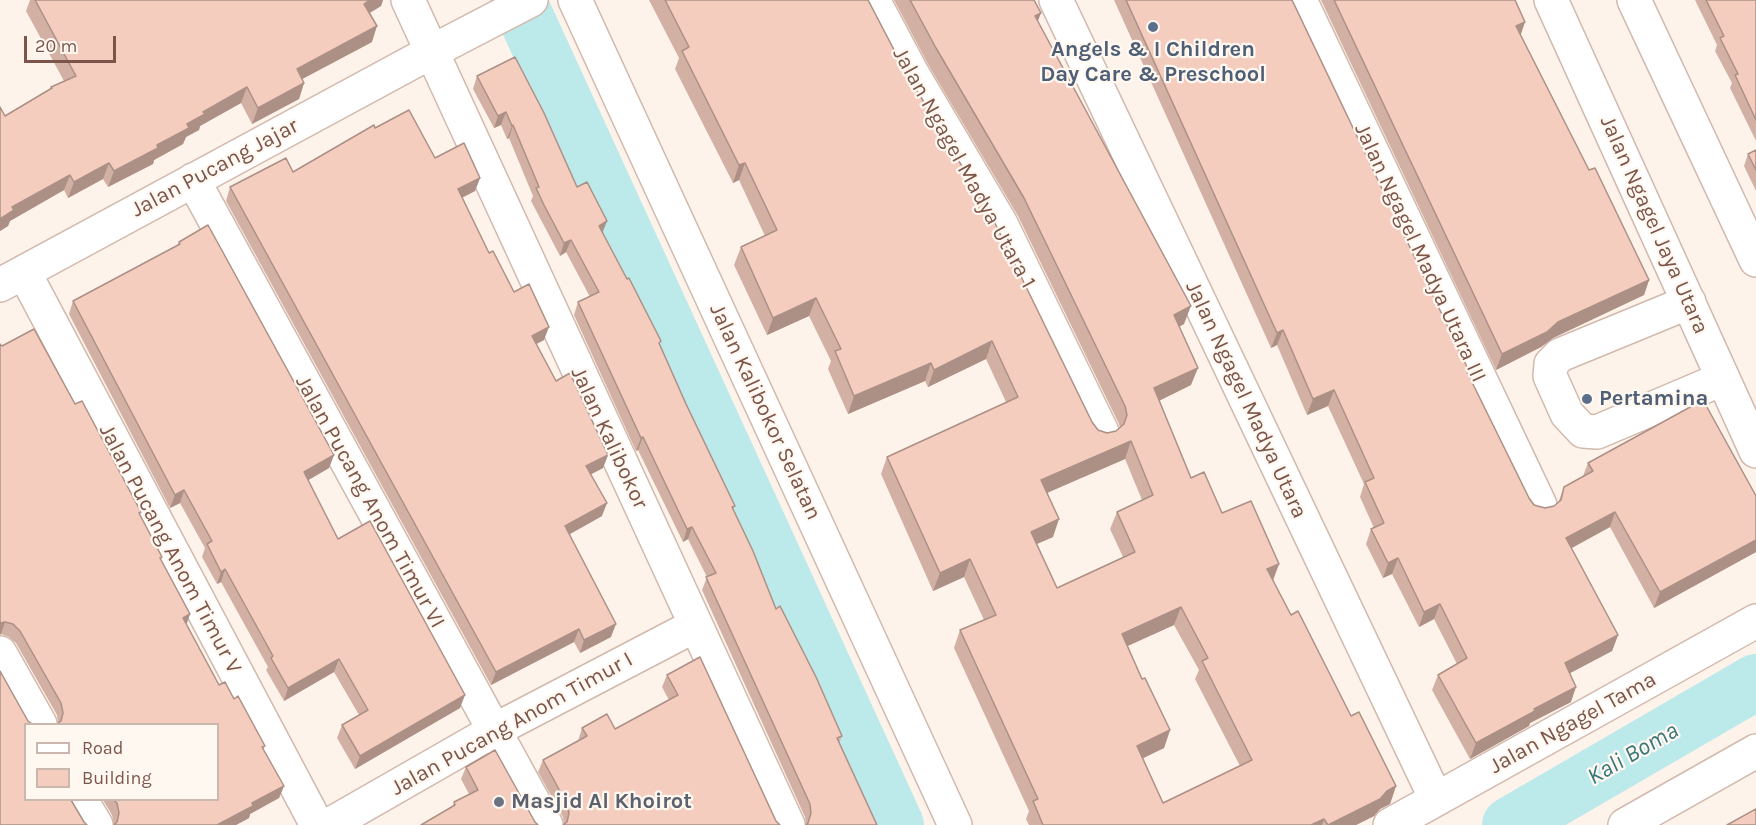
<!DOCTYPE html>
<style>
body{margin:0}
#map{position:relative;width:1756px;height:825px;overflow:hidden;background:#fef3ea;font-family:Karla,sans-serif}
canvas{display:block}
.legend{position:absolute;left:24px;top:723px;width:195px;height:78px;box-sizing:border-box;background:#fff8f1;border:2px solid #cab7ae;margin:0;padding:8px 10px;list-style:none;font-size:18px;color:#7b554a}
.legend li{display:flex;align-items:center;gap:12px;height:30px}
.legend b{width:30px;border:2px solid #cab7ae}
.scale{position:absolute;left:24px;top:36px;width:92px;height:27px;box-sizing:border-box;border:3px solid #7b554a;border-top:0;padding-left:8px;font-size:18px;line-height:21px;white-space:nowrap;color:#7b554a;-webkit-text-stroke:4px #fff8f1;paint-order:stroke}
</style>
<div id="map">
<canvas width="1756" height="825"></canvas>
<ul class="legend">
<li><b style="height:8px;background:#fff"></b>Road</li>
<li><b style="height:16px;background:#f5cdbf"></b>Building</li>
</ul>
<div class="scale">20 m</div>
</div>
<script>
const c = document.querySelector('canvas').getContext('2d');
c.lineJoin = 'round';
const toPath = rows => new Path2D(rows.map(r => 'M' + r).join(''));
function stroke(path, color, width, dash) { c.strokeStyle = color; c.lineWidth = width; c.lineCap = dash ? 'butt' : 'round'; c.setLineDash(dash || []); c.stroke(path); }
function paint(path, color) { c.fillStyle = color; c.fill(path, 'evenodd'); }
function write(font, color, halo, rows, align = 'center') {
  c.font = font + ' Karla,sans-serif'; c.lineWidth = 4.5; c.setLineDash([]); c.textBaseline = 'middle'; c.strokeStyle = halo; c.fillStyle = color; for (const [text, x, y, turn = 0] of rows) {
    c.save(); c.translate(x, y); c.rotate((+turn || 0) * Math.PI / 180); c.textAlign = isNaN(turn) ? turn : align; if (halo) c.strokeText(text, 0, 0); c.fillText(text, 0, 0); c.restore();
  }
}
const river = toPath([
 [518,0,896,825],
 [1510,825,1756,682]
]);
const minor = toPath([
 [408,0,788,825],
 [575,0,955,825],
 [873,0,913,75,1001,224,1102,432],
 [1056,0,1436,799],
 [1300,0,1540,505],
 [1551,0,1756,451],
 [1634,0,1756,260],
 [193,180,546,825],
 [24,272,317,825],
 [0,285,431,52,531,0],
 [1689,302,1560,355,1551,364,1550,376,1567,414,1583,431,1597,432,1722,379],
 [0,653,40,724],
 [81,800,96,825],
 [329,825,495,730,696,625],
 [1390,825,1756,621],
 [1625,825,1756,751]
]);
const wall = toPath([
 [30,0,383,0,381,6,370,13,372,42,302,79,304,83,299,99,252,124,241,103,200,126,199,130,186,137,183,144,154,160,153,164,108,187,103,179,68,198,64,190,10,221,8,226,0,231,0,107,5,116,50,89,51,87,64,81,26,11],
 [649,0,868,0,1092,422,1098,430,1107,433,1116,431,1120,428,1119,424,1018,216,929,66,894,0,1034,0,1038,21,1184,324,1179,327,1191,385,1159,401,1191,478,1222,513,1279,564,1273,581,1291,615,1351,716,1396,786,1390,804,1380,809,1374,816,1356,825,1029,825,1026,819,1029,811,954,648,960,630,984,620,964,577,933,591,881,474,887,457,1006,402,986,359,928,387,925,381,848,414,828,369,831,361,809,316,767,335,734,265,741,247,765,236,739,180,733,183,675,69,679,58],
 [1125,459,1142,500,1117,512,1110,529,1123,557,1057,588,1037,544,1053,537,1047,493],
 [1174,625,1199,670,1195,679,1240,766,1163,803,1143,758,1164,748,1170,730,1142,679,1128,646],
 [1114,0,1292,0,1468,374,1529,498,1534,505,1545,508,1554,506,1558,503,1564,487,1583,476,1588,463,1756,496,1756,552,1654,608,1610,527,1571,548,1618,635,1612,651,1570,673,1571,702,1530,723,1529,726,1470,759,1432,690,1438,675,1457,664,1434,619,1419,627,1392,574,1383,578,1366,544,1371,529,1374,528,1360,497,1364,484,1328,406,1307,415,1277,345,1271,348],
 [1321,0,1515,0,1520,35,1589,170,1649,280,1644,295,1553,338,1541,347,1496,370],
 [1695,0,1756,0,1756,141,1730,88,1732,83,1715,51,1717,45],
 [477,76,577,187,603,233,660,345,686,404,735,506,733,510,776,609,842,736,839,743,877,825,806,824,805,817,702,590,707,577,688,539,683,542,638,450,636,451,574,315,578,302,590,297,566,252,560,256,540,218,531,201,533,196,509,138,507,139,501,125,494,128,473,89],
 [375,128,435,158,480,178,475,191,462,198,489,253,544,340,536,344,556,381,608,455,603,468,591,474,602,516,570,534,611,637,580,653,574,642,491,685,226,201,230,187,293,172],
 [1756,150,1756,191,1744,166,1748,154],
 [179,242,334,455,329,468,308,480,338,539,460,708,355,769,337,738,342,725,359,715,334,672,284,701,266,670,268,667,221,582,217,584,202,557,205,548,180,503,170,508,69,314,73,301,177,246],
 [2,346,75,404,141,512,140,515,162,557,161,560,190,614,186,624,219,685,234,699,265,746,263,750,284,786,279,798,250,814,249,818,236,825,114,825,112,815,103,800,218,800,58,723,57,715,16,643,9,637,1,634],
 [667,675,776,821,564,824,563,817,538,772,543,760,578,741,582,728,615,729,669,700,662,687],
 [466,767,535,822,453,806,454,802,469,794,461,779]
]);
const shadedWall = toPath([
 [370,0,383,0,381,6,359,19,364,4],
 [1041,13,1034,31,1035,16],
 [1525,22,1520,37,1516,26],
 [377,26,372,42,291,85,297,69],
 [304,83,299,99,252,124,258,108],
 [247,87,241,103,200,126,199,130,186,137,183,144,154,160,153,164,108,187,114,171,157,145,203,112],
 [506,112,501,125,494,128,498,116],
 [513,125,509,138,507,139,512,126],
 [109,163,103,179,68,198,74,182],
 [745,163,739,180,733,183,739,165],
 [70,175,64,190,10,221,8,226,0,231,0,219,12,207],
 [480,178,475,191,453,202,458,189],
 [607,221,602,234,599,226],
 [571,240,566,252,560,256,564,243],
 [1649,280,1644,295,1553,338,1541,347,1496,370,1502,354,1558,322],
 [816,298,809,316,767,335,773,318],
 [1191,306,1184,324,1167,333,1174,315],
 [549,327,544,340,527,349,532,336],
 [1283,330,1277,345,1271,348,1277,333],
 [992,341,986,359,928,387,934,370],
 [931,363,925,381,848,414,854,396],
 [1198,368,1191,385,1148,406,1154,388],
 [1334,390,1328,406,1307,415,1313,399],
 [643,437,638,450,636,451,641,438],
 [1131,441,1125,459,1035,498,1041,480],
 [334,455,329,468,300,485,304,472],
 [608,455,603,468,582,479,586,466],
 [184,490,180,503,170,508,175,495],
 [607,503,602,516,561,539,565,526],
 [1615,512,1610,527,1561,554,1566,538],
 [1059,519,1053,537,1025,549,1031,532],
 [692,527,688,539,683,542,687,529],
 [1756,540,1756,552,1654,608,1660,592],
 [1398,558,1392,574,1383,578,1388,563],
 [970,559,964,577,933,591,940,573],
 [1279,564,1272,582,1267,569],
 [225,569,221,582,217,584,221,572],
 [1440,604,1434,619,1419,627,1424,612],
 [1181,607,1174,625,1116,651,1122,634],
 [190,614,186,626,183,618],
 [5,622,1,634,0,635,0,623],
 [616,624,611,637,580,653,584,640],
 [579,629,574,642,491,685,496,672],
 [1618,635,1612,651,1559,679,1565,663],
 [339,659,334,672,284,701,288,688],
 [1576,687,1571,702,1530,723,1529,726,1470,759,1476,743,1534,709],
 [465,695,460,708,355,769,360,756],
 [1170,730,1164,748,1131,764,1137,746],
 [284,786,279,798,250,814,249,818,236,825,217,825,252,803],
 [1396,786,1390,804,1380,809,1374,816,1356,825,1328,825],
 [1324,819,1322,825,1311,825]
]);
const building = toPath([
 [35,0,370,0,364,4,377,26,297,69,304,83,258,108,247,87,203,112,205,114,187,124,189,128,157,145,158,148,114,171,109,163,74,182,70,175,12,207,14,210,0,219,0,107,5,116,52,88,51,87,76,76,35,0],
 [665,0,868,0,903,67,991,215,1092,422,1098,430,1107,433,1116,431,1124,424,1127,415,1125,406,1024,198,936,48,910,0,1034,0,1041,13,1035,16,1191,306,1174,315,1198,368,1154,388,1191,478,1204,472,1222,513,1251,501,1279,564,1267,569,1291,615,1298,611,1351,716,1359,712,1396,786,1387,791,1380,799,1328,825,1324,819,1311,825,1043,825,1033,801,1038,799,960,630,996,615,970,559,940,573,887,457,1018,397,992,341,934,370,931,363,854,396,835,351,841,349,816,298,773,318,741,247,777,230,745,163,739,165,682,51,689,47,665,0],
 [1131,441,1153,495,1117,512,1135,552,1057,588,1031,532,1059,519,1041,480,1131,441],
 [1181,607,1208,658,1202,661,1252,760,1163,803,1137,746,1170,730,1145,678,1142,679,1122,634,1181,607],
 [1126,0,1292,0,1469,371,1467,372,1529,498,1534,505,1545,508,1554,506,1561,500,1564,487,1593,471,1588,463,1703,400,1756,496,1756,540,1660,592,1615,512,1566,538,1618,635,1565,663,1576,687,1534,709,1535,711,1476,743,1438,675,1467,658,1440,604,1424,612,1398,558,1388,563,1371,529,1384,523,1365,482,1374,478,1334,390,1313,399,1283,330,1277,333,1126,0],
 [1334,0,1515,0,1525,22,1516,26,1589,170,1595,168,1649,280,1558,322,1547,332,1502,354,1334,0],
 [1706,0,1756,0,1756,120,1735,75,1738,74,1720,38,1724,36,1706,0],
 [515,57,544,113,577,187,587,182,607,221,599,226,627,279,629,278,661,341,659,343,686,404,735,506,732,507,753,551,776,609,780,606,816,677,842,736,837,738,877,825,806,825,808,823,811,813,810,804,706,577,716,573,692,527,687,529,643,437,641,438,578,302,599,292,571,240,564,243,544,205,536,188,539,187,513,125,512,126,506,112,498,116,477,76,515,57],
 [409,110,435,158,464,143,480,178,458,189,489,253,493,251,514,292,529,284,549,327,532,336,556,381,570,373,608,455,586,466,607,503,565,526,616,624,584,640,579,629,496,672,230,187,286,158,293,172,374,125,375,128,409,110],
 [1756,150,1756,170,1748,154,1756,150],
 [208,225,334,455,304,472,338,539,370,521,465,695,360,756,342,725,368,710,339,659,288,688,271,658,273,656,225,569,221,572,207,544,212,541,184,490,175,495,73,301,180,244,179,242,208,225],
 [34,329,75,404,82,401,141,512,139,513,162,557,160,558,190,614,183,618,219,685,225,682,234,699,238,696,265,746,262,747,284,786,252,803,253,806,217,825,114,825,117,822,119,813,117,803,114,800,218,800,218,724,57,724,61,721,63,713,61,703,20,631,13,624,5,622,0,623,0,344,2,346,34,329],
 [700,657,776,821,780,825,563,825,567,822,569,813,567,804,543,760,587,736,582,728,607,714,615,729,678,695,667,675,700,657],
 [0,671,28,721,32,724,26,724,26,800,71,800,84,822,87,825,0,825,0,671],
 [495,750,535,822,538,825,421,825,455,805,454,802,478,790,466,767,495,750],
 [1756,809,1756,825,1727,825,1756,809]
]);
const markers = [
 [1153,27,6,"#5c6f8a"],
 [1587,399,6,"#5c6f8a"],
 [499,802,6,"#6b7280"]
];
const serviceNames = [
 ["Angels & I Children",1153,50],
 ["Day Care & Preschool",1153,75],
 ["Pertamina",1599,399,"left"]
];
const streetNames = [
 ["Jalan Pucang Jajar",215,168,-28],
 ["Jalan Ngagel Madya Utara 1",964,168,61],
 ["Jalan Ngagel Jaya Utara",1654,225,66],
 ["Jalan Ngagel Madya Utara III",1420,253,65],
 ["Jalan Ngagel Madya Utara",1246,400,65],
 ["Jalan Kalibokor Selatan",765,412,65],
 ["Jalan Kalibokor",609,438,65],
 ["Jalan Pucang Anom Timur VI",370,502,61],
 ["Jalan Pucang Anom Timur V",170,549,62],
 ["Jalan Ngagel Tama",1573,723,-29],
 ["Jalan Pucang Anom Timur I",512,724,-29]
];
const worshipNames = [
 ["Masjid Al Khoirot",511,802]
];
const waterNames = [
 ["Kali Boma",1633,754,-30]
];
stroke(river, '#bce9ea', 56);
stroke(minor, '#d2b9ad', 36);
stroke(minor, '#fff', 33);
paint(wall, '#d3b0a4');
paint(shadedWall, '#ac9086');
paint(building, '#f5cdbf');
stroke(building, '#ac9086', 1.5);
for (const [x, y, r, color] of markers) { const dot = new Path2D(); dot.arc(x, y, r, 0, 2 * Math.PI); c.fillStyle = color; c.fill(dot); stroke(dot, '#fff8f1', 2); }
write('bold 22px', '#4e5e75', '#fff8f1', serviceNames);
write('22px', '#7b554a', '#fff8f1', streetNames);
write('bold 22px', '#5b616d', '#fff8f1', worshipNames, 'left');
write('italic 24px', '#39777a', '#fff8f1', waterNames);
</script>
